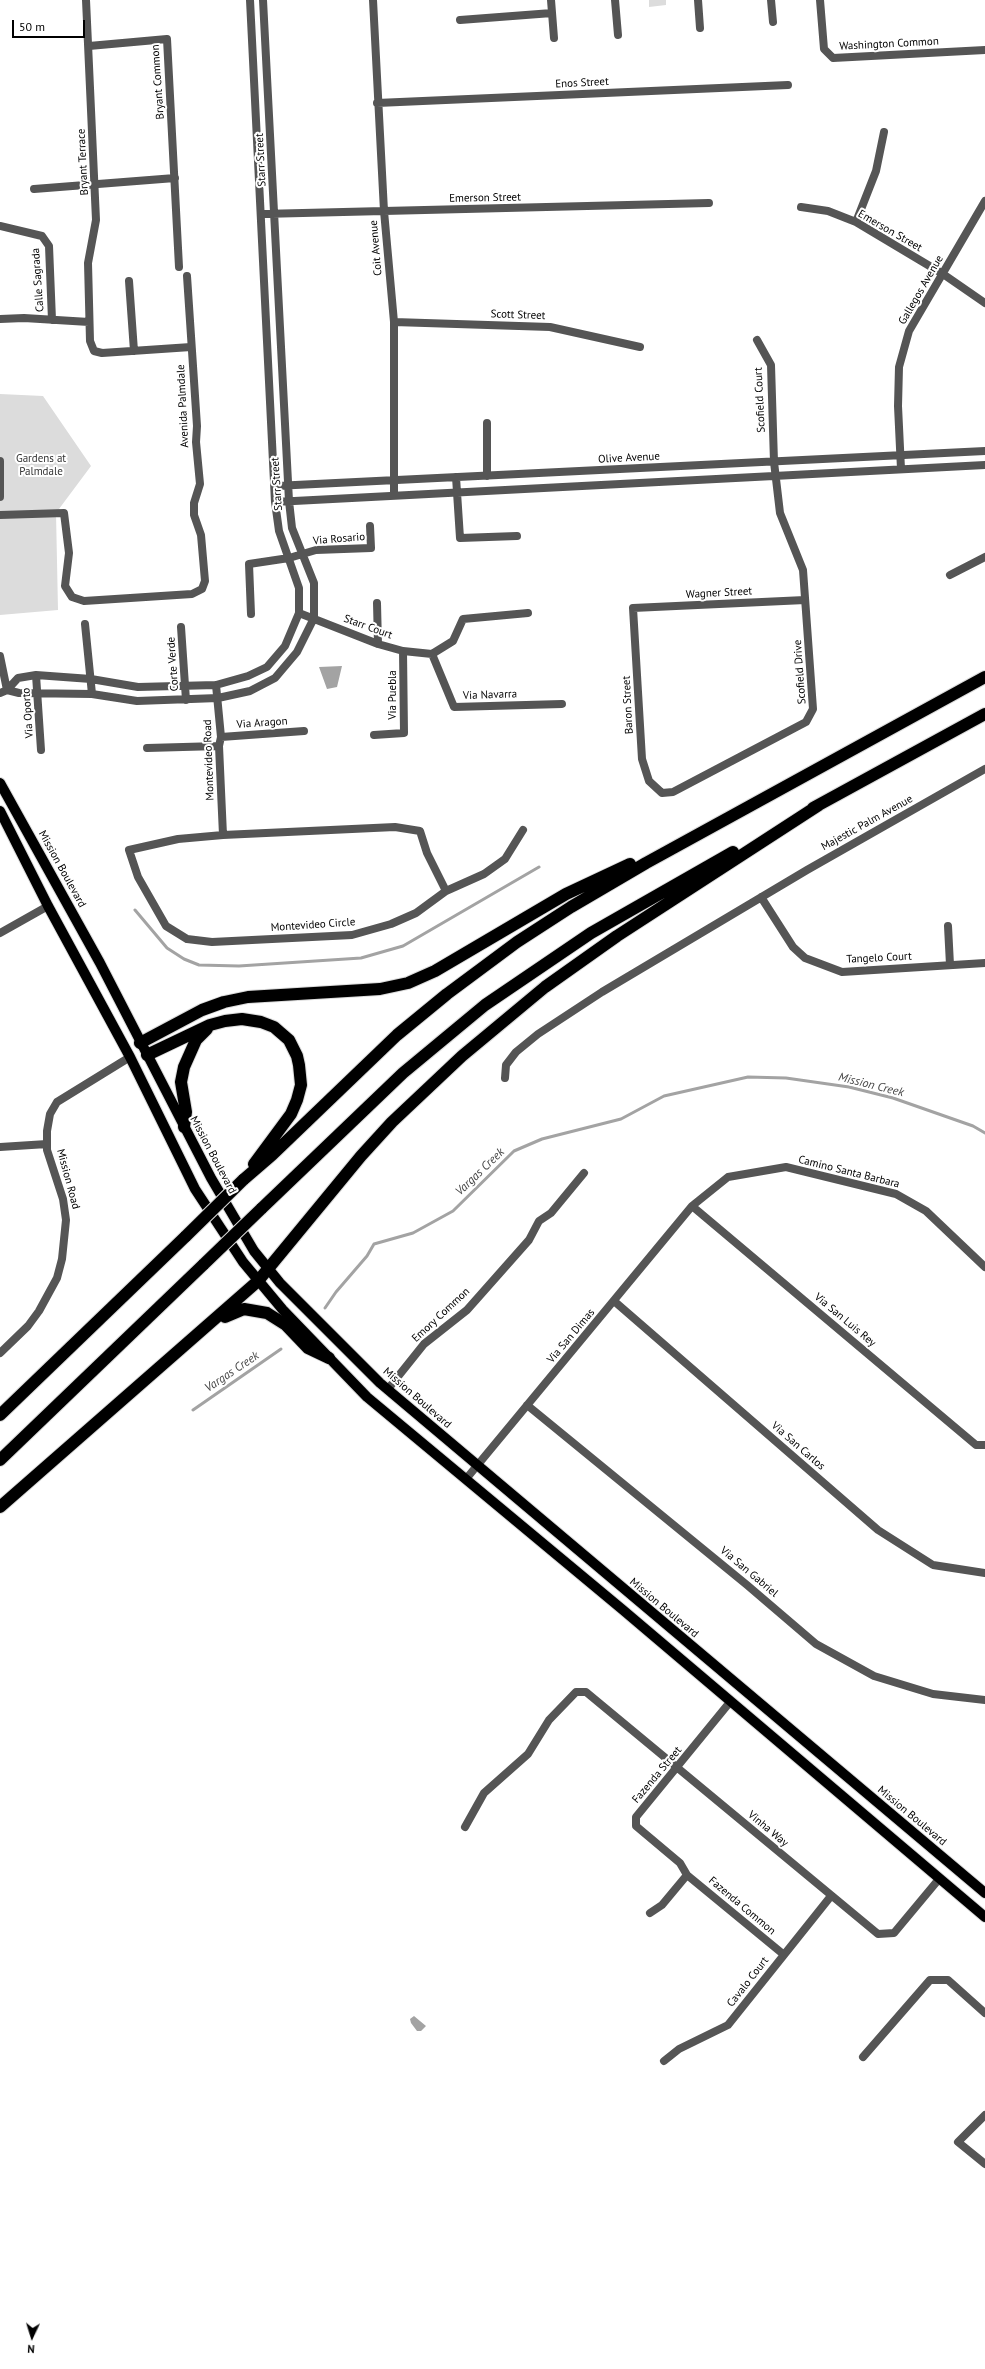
<!DOCTYPE html>
<style>
body{margin:0}
#map{position:relative;width:985px;height:2369px;overflow:hidden;background:#fff;font-family:"PT Sans",sans-serif}
canvas{display:block}
.north{position:absolute;left:12px;top:2317px;width:40px;height:40px;-webkit-text-stroke:3px #fff;paint-order:stroke;rotate:184deg;font-size:11px;font-weight:700;line-height:16px;text-align:center;color:#000}
.north::after{content:'';display:block;margin:auto;width:14px;height:18px;background:#000;clip-path:polygon(50% 0,100% 100%,50% 72%,0 100%)}
.scale{position:absolute;left:12px;top:20px;width:73px;height:18px;box-sizing:border-box;border:2px solid #000;border-top:0;padding-left:5px;font-size:12px;line-height:14px;white-space:nowrap;color:#000;-webkit-text-stroke:3px #fff;paint-order:stroke}
</style>
<div id="map">
<canvas width="985" height="2369"></canvas>
<div class="north">N</div>
<div class="scale">50 m</div>
</div>
<script>
const c = document.querySelector('canvas').getContext('2d');
c.lineJoin = 'round';
function paint(path, color) { c.fillStyle = color; c.fill(path, 'evenodd'); }
const toPath = rows => new Path2D(rows.map(r => 'M' + r).join(''));
function stroke(path, color, width, dash) { c.strokeStyle = color; c.lineWidth = width; c.lineCap = dash ? 'butt' : 'round'; c.setLineDash(dash || []); c.stroke(path); }
function write(font, color, halo, rows, align = 'center') {
  c.font = font + ' "PT Sans",sans-serif'; c.lineWidth = 4; c.setLineDash([]); c.textBaseline = 'middle'; c.strokeStyle = halo; c.fillStyle = color; for (const [text, x, y, turn = 0] of rows) {
    c.save(); c.translate(x, y); c.rotate((+turn || 0) * Math.PI / 180); c.textAlign = isNaN(turn) ? turn : align; if (halo) c.strokeText(text, 0, 0); c.fillText(text, 0, 0); c.restore();
  }
}
const green = toPath([
 [649,0,666,0,666,5,649,7],
 [0,394,43,396,91,466,56,513,58,610,0,615]
]);
const water = toPath([
 [342,666,337,687,327,689,319,667],
 [414,2016,426,2026,421,2031,417,2031,411,2023,410,2019]
]);
const stream = toPath([
 [135,910,167,948,184,959,199,965,239,966,361,958,403,946,539,867],
 [325,1308,336,1292,367,1256,374,1244,413,1233,453,1211,514,1151,542,1139,621,1119,664,1096,748,1077,786,1078,849,1087,893,1098,973,1126,985,1133],
 [193,1410,281,1349]
]);
const minor = toPath([
 [86,0,96,220,88,263,90,341,94,351,102,353,191,347],
 [373,0,384,211,394,322,394,495],
 [551,0,554,38],
 [615,0,618,35],
 [698,0,700,28],
 [771,0,773,22],
 [820,0,824,49,833,58,985,50],
 [460,20,552,13],
 [89,46,167,39,179,267],
 [377,103,788,85],
 [34,189,175,178],
 [801,207,828,211,856,222,943,274,985,303],
 [262,214,709,203],
 [856,222,876,171,884,132],
 [0,226,42,236,49,246,52,320],
 [129,281,134,351],
 [0,319,24,318,89,322],
 [394,322,550,327,640,347],
 [757,340,771,365,774,462,780,513,803,570,813,709,806,722,673,792,662,793,649,781,642,759,633,608,805,600],
 [487,423,487,476],
 [0,461,0,497],
 [901,469,898,406,899,367,909,331,985,201],
 [456,477,460,538,517,536],
 [275,486,985,451],
 [275,502,985,465],
 [0,515,64,513,69,553,65,586,72,597,84,601,192,594,202,589,205,581,201,535,194,515,194,503,200,484,196,442,197,426,187,276],
 [950,575,985,557],
 [377,603,378,644],
 [299,613,378,644,403,651,432,654],
 [251,614,249,564,289,558,316,550,371,548,370,526],
 [85,624,92,694],
 [181,627,186,700],
 [432,654,454,707,562,704],
 [432,654,453,641,463,619,528,613],
 [0,656,7,690],
 [36,675,41,750],
 [216,685,221,737,219,746,223,835],
 [7,690,19,693,92,694,137,701,218,698,250,691,275,678,297,652,314,618,314,583,292,528,289,501,263,0],
 [0,693,7,690,18,678,36,675,91,679,138,687,216,685,248,676,267,667,285,646,299,613,299,588,279,531,275,502,250,0],
 [374,735,404,733,403,651],
 [221,737,304,731],
 [147,748,219,746],
 [446,891,427,853,420,831,395,827,223,835,178,839,129,850,138,877,166,926,187,939,212,942,352,935,391,924,416,913,446,891,484,874,505,859,523,830],
 [761,897,793,947,805,958,842,972,985,963],
 [948,926,950,965],
 [0,933,48,906],
 [505,1078,506,1065,516,1052,538,1034,602,992,807,870,985,769],
 [0,1147,47,1144],
 [692,1206,976,1445,985,1445],
 [614,1301,878,1530,933,1565,985,1573],
 [0,1353,28,1326,39,1311,57,1278,62,1259,66,1220,63,1199,47,1150,47,1131,50,1114,57,1102,130,1057],
 [388,1389,424,1344,467,1310,529,1240,539,1221,551,1213,584,1173],
 [527,1405,747,1585,816,1644,874,1676,933,1694,985,1700],
 [466,1479,692,1206,728,1177,786,1167,896,1194,926,1211,985,1267],
 [730,1702,636,1817,636,1826,680,1863,687,1875,783,1954],
 [465,1827,484,1793,528,1754,549,1720,576,1692,586,1692,878,1934,894,1933,939,1879],
 [650,1913,662,1905,687,1875],
 [863,2057,930,1980,948,1980,985,2013],
 [664,2061,679,2049,728,2025,831,1896],
 [985,2115,958,2142,985,2164]
]);
const primary = toPath([
 [0,783,100,963,211,1178,254,1251,280,1283,380,1383,985,1893],
 [0,811,48,906,130,1057,195,1189,243,1262,283,1310,367,1397,623,1610,985,1917]
]);
const motorway = toPath([
 [813,808,985,714],
 [140,1043,202,1010,224,1002,248,997,380,989,408,983,435,971,566,894,630,864],
 [147,1055,210,1025,225,1021,242,1019,261,1022,274,1027,289,1040,297,1056,299,1065,301,1085,297,1100,291,1114,254,1164],
 [184,1127,186,1112,181,1082,184,1067,196,1040,207,1029],
 [243,1180,272,1155,397,1035,447,994,517,942,571,907,646,863,985,677],
 [261,1209,403,1073,485,1005,591,933,733,852],
 [225,1317,244,1309,267,1313,286,1325,308,1348,329,1358],
 [0,1415,186,1236],
 [0,1460,204,1264],
 [0,1507,258,1281,361,1156,392,1122,462,1056,545,987,617,936,819,805]
]);
const motorwayBridge = toPath([
 [186,1236,243,1180],
 [204,1264,261,1209]
]);
const streetNames = [
 ["Washington Common",889,44,-3],
 ["Bryant Common",158,82,-94],
 ["Enos Street",582,83,-3],
 ["Starr Street",261,160,-93],
 ["Bryant Terrace",83,162,-93],
 ["Emerson Street",485,198,-1],
 ["Emerson Street",890,231,30],
 ["Coit Avenue",376,248,-95],
 ["Calle Sagrada",38,280,-94],
 ["Gallegos Avenue",921,290,-60],
 ["Scott Street",518,315,2],
 ["Scofield Court",760,400,-93],
 ["Avenida Palmdale",183,406,-93],
 ["Olive Avenue",629,458,-3],
 ["Starr Street",277,484,-94],
 ["Via Rosario",339,539,-5],
 ["Wagner Street",719,593,-3],
 ["Starr Court",368,627,20],
 ["Corte Verde",173,664,-94],
 ["Scofield Drive",800,672,-94],
 ["Via Puebla",393,695,-90],
 ["Via Navarra",490,695,-2],
 ["Baron Street",628,705,-93],
 ["Via Oporto",28,713,-94],
 ["Via Aragon",262,723,-4],
 ["Montevideo Road",209,760,-92],
 ["Majestic Palm Avenue",867,823,-29],
 ["Mission Boulevard",62,869,61],
 ["Montevideo Circle",313,925,-4],
 ["Tangelo Court",879,958,-3],
 ["Mission Boulevard",213,1155,62],
 ["Camino Santa Barbara",849,1172,14],
 ["Mission Road",68,1179,75],
 ["Emory Common",441,1315,-43],
 ["Via San Luis Rey",845,1320,40],
 ["Via San Dimas",571,1336,-50],
 ["Mission Boulevard",417,1398,41],
 ["Via San Carlos",798,1446,41],
 ["Via San Gabriel",749,1572,40],
 ["Mission Boulevard",664,1608,40],
 ["Fazenda Street",657,1775,-50],
 ["Mission Boulevard",912,1816,40],
 ["Vinha Way",768,1829,40],
 ["Fazenda Common",742,1906,40],
 ["Cavalo Court",748,1982,-52]
];
const parkNames = [
 ["Gardens at",41,459],
 ["Palmdale",41,472]
];
const waterNames = [
 ["Mission Creek",871,1085,14],
 ["Vargas Creek",480,1172,-44],
 ["Vargas Creek",232,1372,-34]
];
paint(green, '#dcdcdc');
paint(water, '#a3a3a3');
stroke(stream, '#a3a3a3', 3);
stroke(primary, '#dbdbdb', 12);
stroke(motorway, '#dbdbdb', 14);
stroke(minor, '#555', 8);
stroke(primary, '#000', 10);
stroke(motorway, '#000', 12);
stroke(motorwayBridge, '#dbdbdb', 14, []);
stroke(motorwayBridge, '#000', 12);
write('11px', '#000', '#fff', streetNames);
write('11px', '#333', '#fff', parkNames);
write('italic 12px', '#444', '#fff', waterNames);
</script>
